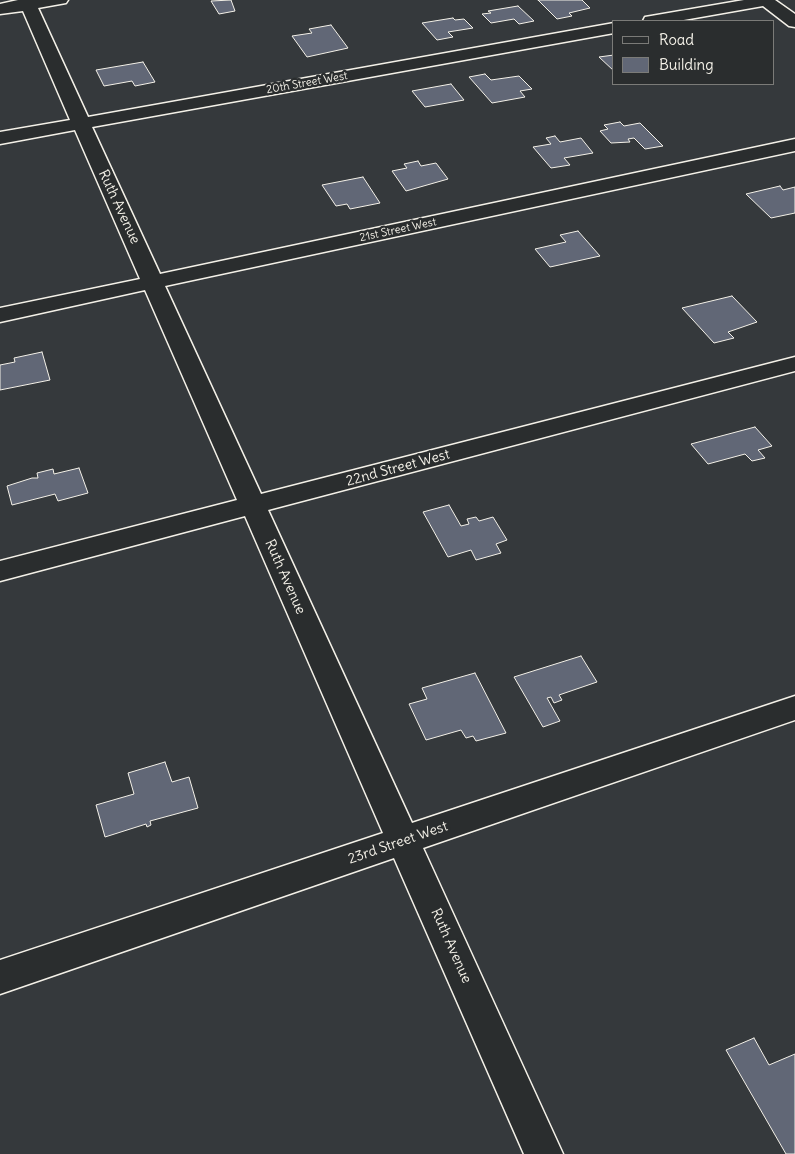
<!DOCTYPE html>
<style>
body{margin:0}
#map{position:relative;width:795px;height:1154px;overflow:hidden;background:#35393c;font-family:Delius,sans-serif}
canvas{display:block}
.legend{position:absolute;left:612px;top:20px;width:162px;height:65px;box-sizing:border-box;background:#2a2d2e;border:1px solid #7b7b78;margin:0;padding:6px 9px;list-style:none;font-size:15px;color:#f4f1e8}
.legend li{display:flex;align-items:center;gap:10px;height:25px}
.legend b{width:25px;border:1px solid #7b7b78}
</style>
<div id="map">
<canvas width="795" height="1154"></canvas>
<ul class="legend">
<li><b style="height:6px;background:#2a2d2e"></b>Road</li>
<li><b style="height:14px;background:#616776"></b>Building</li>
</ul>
</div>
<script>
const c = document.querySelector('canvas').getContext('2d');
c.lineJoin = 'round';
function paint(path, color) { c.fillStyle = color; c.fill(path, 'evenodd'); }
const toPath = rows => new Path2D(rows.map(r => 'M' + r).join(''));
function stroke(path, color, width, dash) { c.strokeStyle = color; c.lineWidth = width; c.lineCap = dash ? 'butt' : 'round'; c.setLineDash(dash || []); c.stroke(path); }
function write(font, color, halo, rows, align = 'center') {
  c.font = font + ' Delius,sans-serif'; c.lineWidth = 4.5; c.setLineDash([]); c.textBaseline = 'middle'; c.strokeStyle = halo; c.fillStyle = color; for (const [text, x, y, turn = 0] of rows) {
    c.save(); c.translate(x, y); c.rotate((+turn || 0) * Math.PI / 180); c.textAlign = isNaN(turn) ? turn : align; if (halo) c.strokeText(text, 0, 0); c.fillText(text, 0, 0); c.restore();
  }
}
const building = toPath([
 [231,0,235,11,219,14,211,1,231,0],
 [538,0,582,0,590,8,569,13,572,16,557,19,538,0],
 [518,6,534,21,519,24,514,19,491,23,482,14,491,13,488,11,518,6],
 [453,18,455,20,464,19,473,28,448,32,453,37,437,40,422,23,453,18],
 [331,25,348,48,307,57,292,36,312,33,309,29,331,25],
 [614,55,614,71,599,57,614,55],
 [143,62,155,82,135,86,132,81,104,86,96,70,143,62],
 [485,74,491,80,519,76,532,89,520,91,525,97,492,103,469,77,485,74],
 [451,84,464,100,425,107,412,91,451,84],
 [620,122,624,126,640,123,663,146,645,149,634,138,628,139,630,142,611,143,600,131,608,129,604,125,620,122],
 [555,136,560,142,581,138,593,153,564,158,570,165,551,168,533,147,551,144,546,138,555,136],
 [418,161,421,166,436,163,448,179,406,191,392,171,407,168,404,164,418,161],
 [363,177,380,203,350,209,347,204,336,206,322,185,363,177],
 [780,186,783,190,795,187,795,213,771,218,746,194,780,186],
 [578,231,600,256,550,267,535,249,566,242,560,235,578,231],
 [732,296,757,322,728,332,734,338,714,343,682,308,732,296],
 [42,352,50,380,0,390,0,365,15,362,14,358,42,352],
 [755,427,772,446,758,450,765,458,752,461,745,454,708,464,691,444,755,427],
 [79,468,88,493,58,501,55,494,12,505,7,486,32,478,38,478,37,473,53,469,54,474,79,468],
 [449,505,461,526,469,524,467,519,476,517,479,521,493,517,507,540,496,544,501,553,476,560,471,550,448,557,423,512,449,505],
 [581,656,597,682,559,695,562,700,554,703,551,697,547,698,560,721,543,727,514,677,581,656],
 [475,673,506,733,476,741,473,736,466,738,461,730,426,740,409,704,427,699,422,688,475,673],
 [165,762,172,782,189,777,198,808,150,821,151,825,147,827,146,824,105,837,96,805,134,794,128,773,165,762],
 [754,1038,769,1065,795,1054,795,1154,786,1154,726,1050,754,1038]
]);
const minor = toPath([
 [18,0,68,0,66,3,38,8,88,117,614,23,614,33,92,127,160,274,795,139,795,151,165,286,261,494,795,357,795,371,268,510,412,823,795,696,795,720,423,848,563,1154,524,1154,394,858,0,994,0,960,383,833,245,516,0,581,0,561,237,500,145,290,0,322,0,308,140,279,75,130,0,144,0,132,70,120,23,11,0,14,0,4,18,0],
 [744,0,775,0,795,14,795,27,789,26,763,6,678,21,643,21,645,17,651,16,744,0]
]);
const farStreetnames = [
 ["20th Street West",307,83,-10],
 ["21st Street West",398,230,-12]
];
const streetNames = [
 ["Ruth Avenue",119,207,65],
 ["22nd Street West",398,468,-15],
 ["Ruth Avenue",285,577,66],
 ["23rd Street West",398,843,-19],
 ["Ruth Avenue",451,946,66]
];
paint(building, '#616776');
stroke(building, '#f4f1e8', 1);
stroke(minor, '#f4f1e8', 3);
paint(minor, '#2a2d2e');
write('11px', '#f4f1e8', '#2a2d2e', farStreetnames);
write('14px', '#f4f1e8', '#2a2d2e', streetNames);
</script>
